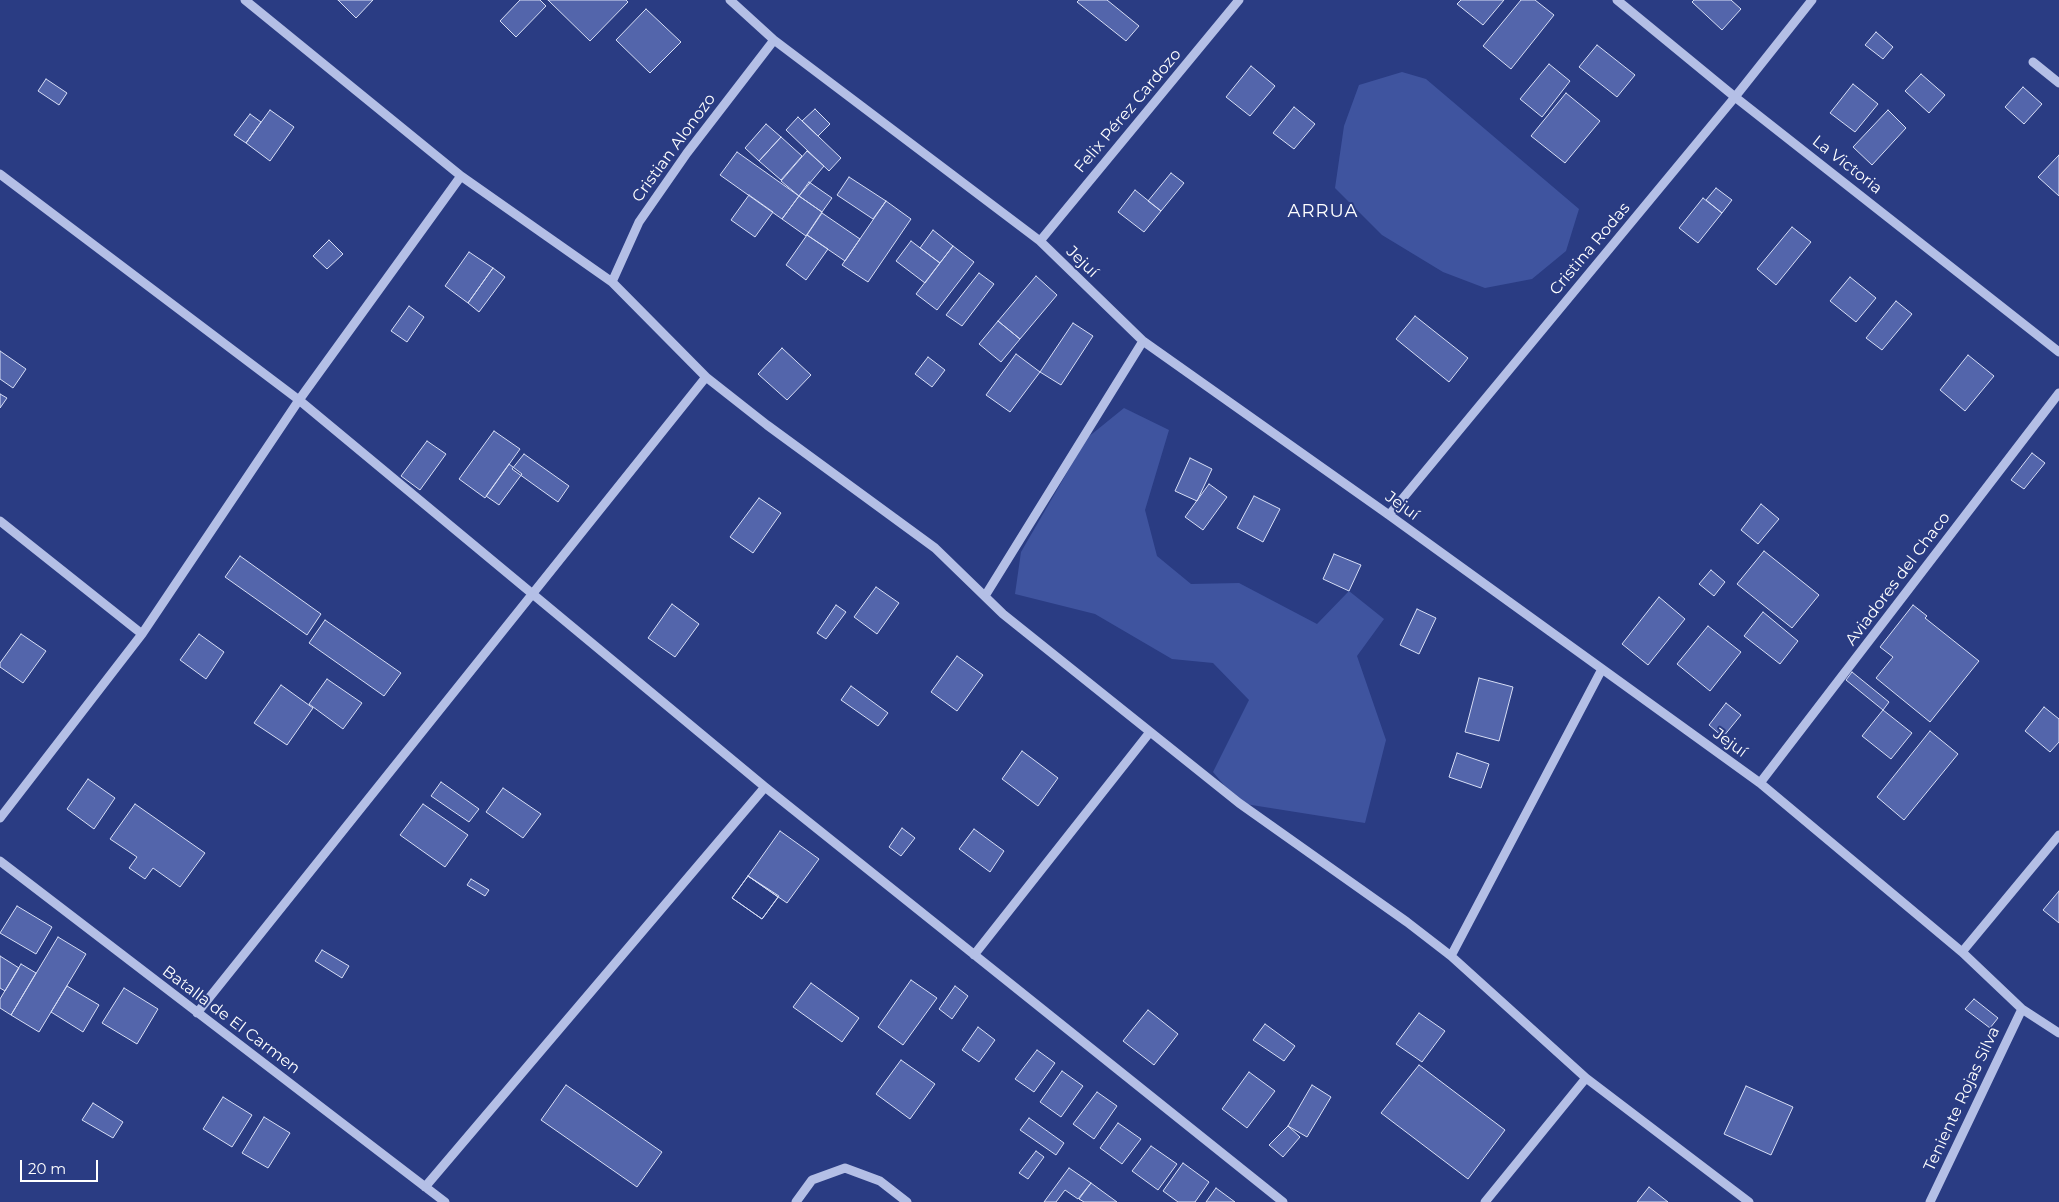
<!DOCTYPE html>
<meta charset="utf-8">
<style>
body{margin:0}
#map{position:relative;width:2059px;height:1202px;overflow:hidden;background:#2a3c83;font-family:Montserrat,sans-serif}
canvas{display:block}
.scale{position:absolute;left:20px;top:1160px;width:78px;height:22px;box-sizing:border-box;border:2px solid #fff;border-top:0;padding-left:6px;font-size:15px;line-height:18px;white-space:nowrap;color:#fff;-webkit-text-stroke:4px #2a3c83;paint-order:stroke}
</style>
<div id="map">
<canvas width="2059" height="1202"></canvas>
<div class="scale">20 m</div>
</div>
<script>
const c = document.querySelector('canvas').getContext('2d');
c.lineJoin = 'round';
function paint(path, color) { c.fillStyle = color; c.fill(path, 'evenodd'); }
const toPath = rows => new Path2D(rows.map(r => 'M' + r).join(''));
function stroke(path, color, width, dash) { c.strokeStyle = color; c.lineWidth = width; c.lineCap = dash ? 'butt' : 'round'; c.setLineDash(dash || []); c.stroke(path); }
function write(font, color, halo, rows, align = 'center') {
  c.font = font + ' Montserrat,sans-serif'; c.lineWidth = 4; c.setLineDash([]); c.textBaseline = 'middle'; c.strokeStyle = halo; c.fillStyle = color; for (const [text, x, y, turn = 0] of rows) {
    c.save(); c.translate(x, y); c.rotate((+turn || 0) * Math.PI / 180); c.textAlign = isNaN(turn) ? turn : align; if (halo) c.strokeText(text, 0, 0); c.fillText(text, 0, 0); c.restore();
  }
}
const green = toPath([
 [1402,72,1426,79,1579,209,1566,251,1532,279,1485,288,1443,272,1382,235,1335,188,1344,126,1359,85],
 [1124,408,1169,430,1145,510,1157,556,1191,584,1239,583,1317,624,1349,591,1384,619,1357,656,1386,740,1365,823,1239,803,1213,772,1249,700,1213,663,1172,659,1095,614,1015,594,1021,552,1087,438]
]);
const building = toPath([
 [338,0,373,0,356,18,338,0],
 [520,0,540,0,546,6,516,37,500,21,520,0],
 [548,0,626,0,628,2,590,41,548,0],
 [1079,0,1107,0,1139,26,1126,41,1077,2,1079,0],
 [1461,0,1504,0,1483,25,1457,4,1461,0],
 [1521,0,1535,0,1554,15,1511,69,1483,46,1521,0],
 [1694,0,1731,0,1741,9,1722,30,1692,2,1694,0],
 [646,9,681,42,650,73,616,40,646,9],
 [1876,32,1893,47,1883,59,1865,45,1876,32],
 [1597,45,1635,75,1617,97,1579,67,1597,45],
 [1549,64,1570,81,1542,117,1520,99,1549,64],
 [1251,66,1275,86,1250,116,1226,97,1251,66],
 [1921,74,1945,95,1929,113,1905,91,1921,74],
 [46,79,67,93,59,105,38,91,46,79],
 [1853,84,1878,104,1855,132,1830,113,1853,84],
 [2023,87,2042,104,2024,124,2005,107,2023,87],
 [1566,93,1600,121,1565,163,1531,136,1566,93],
 [1294,107,1315,124,1294,149,1273,133,1294,107],
 [815,109,830,124,818,136,802,121,815,109],
 [270,110,294,127,270,161,246,143,270,110],
 [1888,110,1906,128,1872,165,1853,147,1888,110],
 [250,114,261,122,246,143,234,135,250,114],
 [798,117,841,158,829,171,786,130,798,117],
 [766,124,781,137,759,161,745,148,766,124],
 [781,137,802,156,781,180,759,161,781,137],
 [807,151,824,166,799,196,781,181,807,151],
 [737,152,799,196,782,219,720,175,737,152],
 [2059,155,2059,196,2038,177,2059,155],
 [1171,173,1184,183,1161,211,1148,201,1171,173],
 [849,177,886,201,873,219,837,195,849,177],
 [809,182,832,198,822,212,799,196,809,182],
 [1716,188,1732,200,1722,213,1706,200,1716,188],
 [1135,190,1161,211,1144,232,1118,212,1135,190],
 [749,195,773,212,755,237,731,220,749,195],
 [799,196,822,212,806,236,782,219,799,196],
 [1703,198,1722,213,1698,243,1679,228,1703,198],
 [886,201,911,219,868,282,842,265,886,201],
 [822,213,860,239,845,261,807,235,822,213],
 [1792,227,1811,242,1776,285,1757,269,1792,227],
 [933,230,953,246,940,263,920,248,933,230],
 [807,235,828,249,806,280,786,265,807,235],
 [329,240,343,254,327,269,313,256,329,240],
 [911,241,940,263,925,283,896,261,911,241],
 [953,246,974,262,937,310,916,294,953,246],
 [469,252,493,268,468,303,445,286,469,252],
 [493,268,505,277,479,312,468,303,493,268],
 [979,273,994,284,962,326,946,315,979,273],
 [1036,276,1057,295,1020,339,998,321,1036,276],
 [1850,277,1876,298,1856,322,1830,301,1850,277],
 [1896,301,1912,314,1882,350,1866,338,1896,301],
 [409,306,424,317,407,342,391,331,409,306],
 [1415,316,1468,358,1449,382,1396,339,1415,316],
 [998,321,1020,339,1001,362,979,344,998,321],
 [1073,323,1093,336,1061,385,1040,372,1073,323],
 [782,348,811,375,787,400,758,374,782,348],
 [0,351,26,369,13,388,0,379,0,351],
 [1016,354,1040,372,1010,412,986,395,1016,354],
 [1968,355,1994,376,1965,411,1940,390,1968,355],
 [928,357,945,370,932,387,915,374,928,357],
 [0,394,7,398,0,408,0,394],
 [494,431,520,449,485,498,459,479,494,431],
 [427,441,446,454,420,490,401,476,427,441],
 [2032,453,2045,463,2024,489,2011,480,2032,453],
 [524,454,569,486,558,502,512,469,524,454],
 [1190,458,1212,469,1197,501,1175,491,1190,458],
 [509,464,522,474,499,505,486,496,509,464],
 [1209,484,1227,497,1203,530,1185,517,1209,484],
 [1254,496,1280,509,1263,542,1237,528,1254,496],
 [759,498,781,513,753,553,730,537,759,498],
 [1761,504,1779,519,1758,544,1741,530,1761,504],
 [1764,551,1819,595,1792,628,1737,584,1764,551],
 [1334,554,1361,565,1349,591,1323,579,1334,554],
 [240,556,321,614,307,635,225,577,240,556],
 [1711,570,1725,582,1714,596,1699,584,1711,570],
 [876,587,899,603,877,634,854,617,876,587],
 [1659,597,1685,619,1648,665,1622,644,1659,597],
 [672,604,699,624,675,657,648,638,672,604],
 [836,605,846,612,826,639,817,633,836,605],
 [1913,605,1927,616,1925,618,1979,661,1930,722,1876,678,1893,657,1880,647,1913,605],
 [1417,609,1436,618,1419,654,1400,645,1417,609],
 [1763,612,1798,641,1780,664,1744,636,1763,612],
 [325,620,401,673,384,696,309,643,325,620],
 [1708,626,1741,652,1710,691,1677,664,1708,626],
 [21,634,46,651,23,683,0,667,0,663,21,634],
 [199,634,224,652,206,679,180,660,199,634],
 [957,656,983,675,957,711,931,692,957,656],
 [1852,672,1889,702,1883,710,1846,680,1852,672],
 [1479,678,1513,687,1499,741,1465,732,1479,678],
 [327,679,362,703,343,729,309,704,327,679],
 [281,685,313,708,287,745,254,723,281,685],
 [851,686,888,713,878,726,841,700,851,686],
 [1726,703,1741,715,1723,737,1709,725,1726,703],
 [2044,707,2059,719,2059,742,2050,752,2025,731,2044,707],
 [1883,710,1912,733,1891,759,1862,736,1883,710],
 [1930,731,1958,754,1904,820,1877,797,1930,731],
 [1022,751,1058,778,1038,806,1002,779,1022,751],
 [1457,753,1489,764,1481,788,1449,777,1457,753],
 [88,779,115,798,94,829,67,809,88,779],
 [441,782,479,809,469,822,431,796,441,782],
 [503,788,541,814,523,838,486,812,503,788],
 [135,804,205,853,180,887,153,868,145,879,129,868,137,857,110,839,135,804],
 [423,804,468,835,445,867,400,835,423,804],
 [902,828,915,838,901,856,889,847,902,828],
 [974,829,1004,851,990,872,959,849,974,829],
 [780,831,819,859,787,903,748,876,780,831],
 [748,876,779,896,762,919,732,898,748,876],
 [748,876,778,897,762,919,732,898,748,876],
 [471,879,489,890,485,896,467,885,471,879],
 [2059,891,2059,923,2043,910,2059,891],
 [17,906,52,927,36,954,0,933,17,906],
 [58,937,86,954,39,1032,11,1015,58,937],
 [322,950,349,966,342,978,315,961,322,950],
 [0,956,19,968,5,991,0,988,0,956],
 [21,964,36,973,11,1015,0,1008,0,999,21,964],
 [911,980,937,998,903,1045,878,1027,911,980],
 [811,983,859,1018,842,1042,793,1007,811,983],
 [67,986,99,1005,83,1032,51,1012,67,986],
 [955,986,968,996,952,1019,939,1009,955,986],
 [124,988,158,1009,137,1044,102,1023,124,988],
 [1974,999,1998,1018,1990,1028,1965,1009,1974,999],
 [1148,1010,1178,1034,1154,1065,1123,1041,1148,1010],
 [1419,1013,1445,1031,1422,1062,1396,1044,1419,1013],
 [1265,1024,1295,1046,1284,1061,1253,1040,1265,1024],
 [978,1027,995,1040,979,1062,962,1050,978,1027],
 [1037,1050,1055,1063,1034,1092,1015,1079,1037,1050],
 [901,1060,935,1084,910,1119,876,1094,901,1060],
 [1419,1065,1505,1130,1468,1179,1381,1113,1419,1065],
 [1062,1071,1083,1086,1061,1117,1040,1102,1062,1071],
 [1249,1072,1275,1091,1247,1128,1222,1109,1249,1072],
 [566,1085,662,1152,637,1187,541,1120,566,1085],
 [1312,1085,1331,1097,1307,1137,1288,1126,1312,1085],
 [1746,1086,1793,1107,1771,1155,1724,1134,1746,1086],
 [1097,1092,1117,1106,1094,1139,1073,1124,1097,1092],
 [223,1097,252,1115,232,1147,203,1129,223,1097],
 [93,1103,123,1122,113,1138,82,1120,93,1103],
 [264,1117,290,1133,268,1168,242,1153,264,1117],
 [1029,1118,1064,1143,1056,1155,1020,1130,1029,1118],
 [1118,1123,1141,1139,1122,1164,1100,1148,1118,1123],
 [1288,1126,1300,1137,1283,1157,1269,1145,1288,1126],
 [1151,1146,1177,1164,1158,1190,1132,1171,1151,1146],
 [1036,1151,1044,1157,1028,1179,1019,1173,1036,1151],
 [1183,1163,1209,1182,1195,1202,1178,1202,1163,1191,1183,1163],
 [1069,1168,1091,1183,1078,1199,1065,1190,1056,1202,1044,1202,1069,1168],
 [1091,1183,1117,1202,1084,1202,1079,1199,1091,1183],
 [1649,1187,1668,1202,1637,1202,1649,1187],
 [1216,1188,1235,1202,1206,1202,1216,1188]
]);
const minor = toPath([
 [730,0,774,40,1040,241,1143,341,1389,515,1760,783,1962,952,2022,1009,2059,1033],
 [1617,0,1735,97,2059,352],
 [2033,62,2059,83],
 [0,174,299,400,765,787,1283,1202],
 [1040,241,1239,0],
 [612,282,639,222,687,153,774,40],
 [706,377,767,425,935,548,1003,614,1239,803,1407,922,1451,956,1586,1078,1749,1202],
 [1389,515,1735,97,1812,0],
 [0,521,142,634],
 [985,596,1143,341],
 [1760,783,2059,393],
 [0,818,142,634,299,400,461,176],
 [0,861,445,1202],
 [1962,952,2059,835],
 [974,955,1150,732],
 [1451,956,1602,669],
 [197,1013,706,377,612,282,461,176,245,0],
 [425,1187,765,787],
 [796,1202,812,1180,845,1168,880,1181,907,1202],
 [1485,1202,1586,1078],
 [1930,1202,2022,1009]
]);
const streetNames = [
 ["Felix Pérez Cardozo",1128,111,-50],
 ["Cristian Alonozo",674,148,-54],
 ["La Victoria",1847,165,38],
 ["Cristina Rodas",1590,249,-50],
 ["Jejuí",1082,262,44],
 ["Jejuí",1402,506,36],
 ["Aviadores del Chaco",1898,579,-53],
 ["Jejuí",1730,743,36],
 ["Batalla de El Carmen",231,1020,37],
 ["Teniente Rojas Silva",1962,1099,-65]
];
const neighbourhoodNames = [
 ["ARRUA",1323,212]
];
paint(green, '#3f549f');
paint(building, '#5365ab');
stroke(building, '#d7def5', 1);
stroke(minor, '#b4bfe6', 9);
write('16px', '#fff', '#2a3c83', streetNames);
c.letterSpacing = '1px';
write('18px', '#fff', '#2a3c83', neighbourhoodNames);
c.letterSpacing = '0px';
</script>
